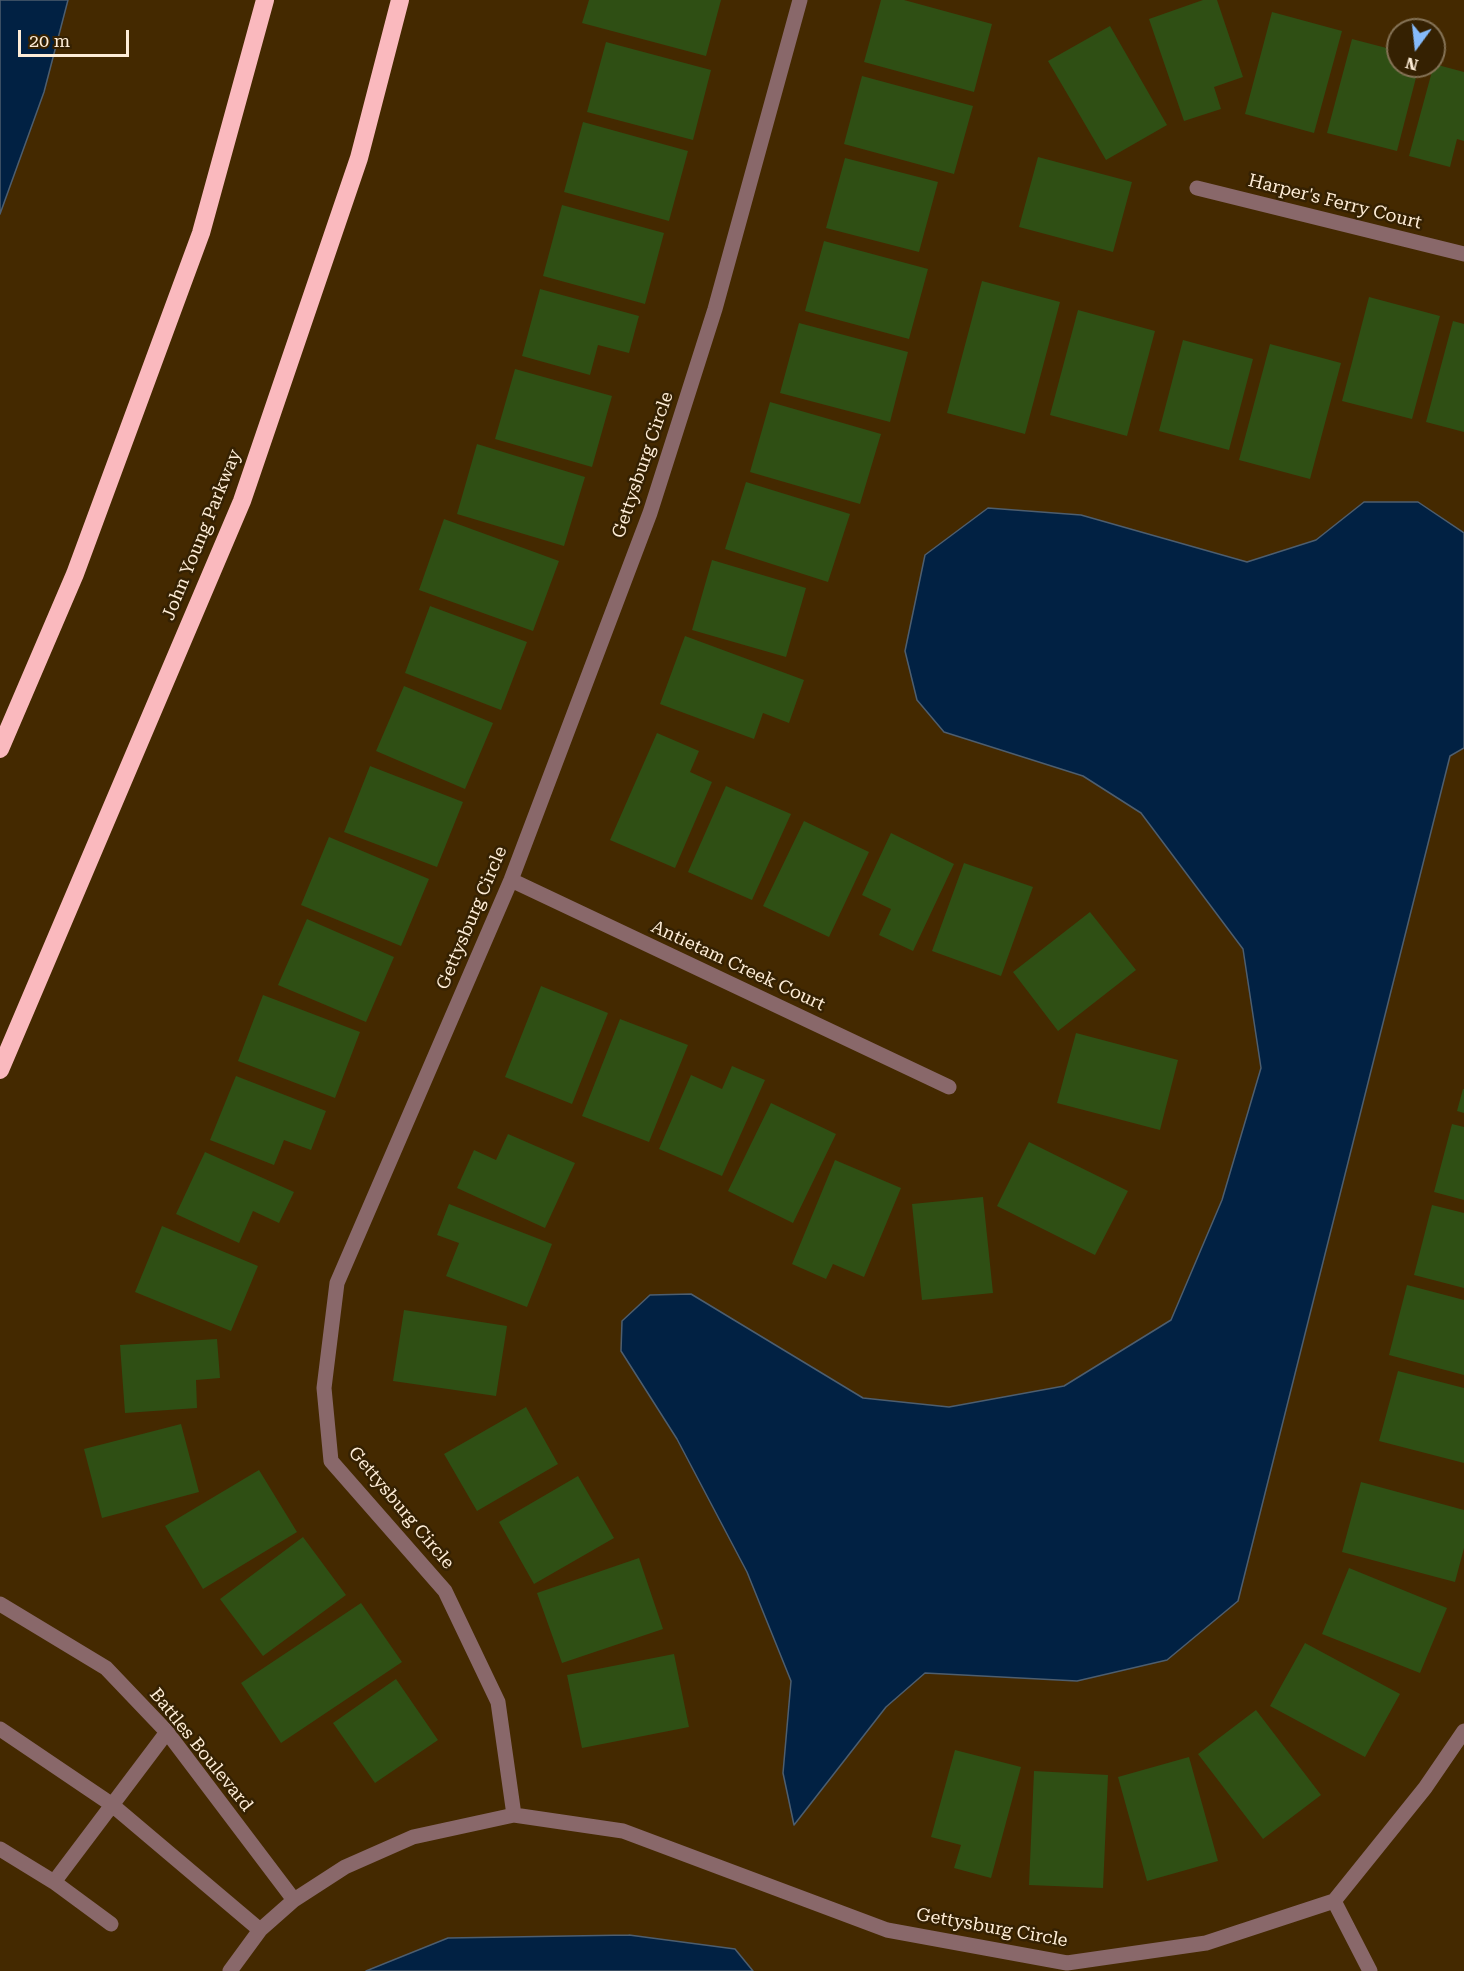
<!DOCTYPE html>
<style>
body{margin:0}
#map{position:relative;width:1464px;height:1971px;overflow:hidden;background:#442900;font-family:"Roboto Serif",serif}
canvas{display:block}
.north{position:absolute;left:1386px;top:18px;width:60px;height:60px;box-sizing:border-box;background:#352102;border:2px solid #857357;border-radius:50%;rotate:195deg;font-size:16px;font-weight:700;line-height:24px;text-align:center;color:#feedd7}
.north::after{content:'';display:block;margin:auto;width:21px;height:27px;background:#86bbfb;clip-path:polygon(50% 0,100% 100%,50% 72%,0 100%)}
.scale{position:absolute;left:18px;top:30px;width:111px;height:27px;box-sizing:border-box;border:3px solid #feedd7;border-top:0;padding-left:8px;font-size:18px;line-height:21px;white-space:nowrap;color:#feedd7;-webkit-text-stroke:4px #352102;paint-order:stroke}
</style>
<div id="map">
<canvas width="1464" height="1971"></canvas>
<div class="north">N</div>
<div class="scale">20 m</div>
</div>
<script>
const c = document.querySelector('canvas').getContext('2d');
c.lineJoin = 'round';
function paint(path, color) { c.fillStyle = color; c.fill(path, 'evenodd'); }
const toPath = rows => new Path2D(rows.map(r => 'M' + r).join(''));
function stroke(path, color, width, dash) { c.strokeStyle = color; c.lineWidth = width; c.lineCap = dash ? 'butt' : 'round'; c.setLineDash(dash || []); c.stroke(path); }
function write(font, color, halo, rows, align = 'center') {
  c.font = font + ' "Roboto Serif",serif'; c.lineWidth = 5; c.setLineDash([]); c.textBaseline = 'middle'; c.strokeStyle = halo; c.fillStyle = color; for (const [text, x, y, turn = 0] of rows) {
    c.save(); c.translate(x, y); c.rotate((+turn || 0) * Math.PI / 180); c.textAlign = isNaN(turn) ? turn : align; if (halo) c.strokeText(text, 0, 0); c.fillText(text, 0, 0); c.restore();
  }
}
const water = toPath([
 [0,0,68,0,44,92,0,214,0,0],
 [1364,502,1418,502,1464,533,1464,748,1450,756,1238,1601,1167,1660,1077,1681,925,1673,886,1707,794,1825,783,1773,791,1681,747,1572,677,1439,621,1351,622,1321,650,1295,691,1294,863,1398,949,1407,1064,1386,1171,1320,1222,1200,1261,1068,1243,949,1141,813,1083,776,944,732,917,700,905,651,925,555,988,508,1081,515,1247,562,1316,540,1364,502],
 [629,1935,735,1949,753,1971,366,1971,448,1938,629,1935]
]);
const building = toPath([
 [589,0,721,0,706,56,582,23],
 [881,0,904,0,992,24,974,92,864,62],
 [1203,0,1217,0,1243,77,1214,87,1221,109,1184,121,1149,19],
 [1272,12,1342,31,1314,133,1245,114],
 [1110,26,1167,125,1106,160,1048,61],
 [1352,39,1398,51,1398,66,1419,66,1397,151,1327,133],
 [606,42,711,70,693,140,587,112],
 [1434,64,1464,72,1464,141,1457,139,1450,167,1409,156],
 [862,76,973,106,954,174,844,144],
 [583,122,688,151,669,221,564,192],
 [1038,157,1132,182,1113,252,1019,227],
 [845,158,938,182,919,252,826,228],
 [562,205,664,233,645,304,543,276],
 [824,241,928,269,909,339,805,311],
 [982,281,1060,302,1025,434,947,413],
 [540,289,639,316,629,353,598,345,590,375,522,356],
 [1369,297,1440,316,1412,419,1342,401],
 [1078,310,1155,331,1127,436,1050,415],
 [1453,321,1464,324,1464,432,1426,422],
 [799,323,908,352,890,422,780,393],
 [1183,340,1253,359,1229,450,1159,431],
 [1270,344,1341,363,1310,479,1239,460],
 [515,369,612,396,592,467,495,439],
 [770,402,881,434,860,504,750,472],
 [477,444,585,477,564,546,457,514],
 [746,482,850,514,828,582,725,549],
 [444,519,559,561,533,631,419,590],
 [712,560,806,588,786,657,692,630],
 [430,606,527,642,501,710,405,673],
 [685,636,804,680,789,723,763,713,754,739,660,704],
 [404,686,493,723,465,789,376,751],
 [657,733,699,751,690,772,712,782,675,868,610,840],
 [370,766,463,802,437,867,344,832],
 [726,786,791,814,752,900,688,872],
 [804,821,869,852,829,937,763,906],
 [891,833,954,864,913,951,879,935,891,909,862,895],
 [329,837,429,879,401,946,301,905],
 [964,863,1033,887,1001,976,932,951],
 [1090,912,1136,970,1058,1031,1013,972],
 [307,919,394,957,366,1022,278,985],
 [541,986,608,1013,572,1104,505,1077],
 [263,995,360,1032,335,1098,238,1061],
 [620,1019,688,1045,649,1142,582,1116],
 [1076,1033,1178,1060,1160,1130,1057,1103],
 [732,1066,765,1080,722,1176,659,1149,691,1075,722,1089],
 [236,1076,326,1111,311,1150,284,1140,274,1165,210,1140],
 [1463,1089,1464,1089,1464,1113,1457,1111],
 [771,1103,836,1134,793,1223,728,1191],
 [1452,1124,1464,1127,1464,1200,1434,1192],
 [508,1134,575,1163,545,1228,457,1188,474,1150,496,1160],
 [1029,1142,1128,1191,1095,1255,997,1206],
 [205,1152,294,1192,279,1223,253,1211,239,1243,176,1214],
 [835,1160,901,1188,864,1277,833,1264,826,1279,792,1264],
 [983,1197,993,1293,922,1300,912,1204],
 [449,1204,552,1244,527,1307,446,1276,459,1243,437,1235],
 [1432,1205,1464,1213,1464,1288,1414,1275],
 [162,1226,258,1266,231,1331,135,1292],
 [1407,1285,1464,1300,1464,1375,1389,1355],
 [404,1310,507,1326,496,1396,393,1381],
 [217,1339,220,1378,196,1380,197,1408,125,1413,120,1345],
 [1398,1371,1464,1388,1464,1463,1379,1441],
 [526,1407,558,1464,477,1511,444,1454],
 [181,1424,199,1492,102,1518,84,1449],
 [259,1470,297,1532,203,1589,165,1526],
 [578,1476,614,1538,534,1584,499,1522],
 [1361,1482,1464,1510,1464,1548,1455,1582,1342,1552],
 [303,1537,346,1595,263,1656,220,1599],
 [639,1558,663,1629,562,1663,537,1593],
 [1349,1568,1447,1608,1420,1673,1322,1634],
 [361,1603,402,1662,281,1743,241,1683],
 [1305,1643,1400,1694,1365,1757,1270,1706],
 [674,1654,689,1727,582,1748,567,1675],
 [396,1679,438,1740,375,1783,333,1723],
 [1256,1710,1321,1795,1263,1839,1198,1754],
 [955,1750,1021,1767,991,1878,954,1868,961,1845,931,1837],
 [1189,1757,1218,1861,1147,1881,1118,1777],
 [1034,1771,1108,1775,1103,1888,1029,1885]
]);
const minor = toPath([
 [1197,188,1464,254],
 [511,880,949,1087],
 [0,1604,106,1668,167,1732,294,1900],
 [0,1729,111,1804,260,1930],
 [514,1815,498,1702,445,1591,331,1461,324,1388,337,1283,511,880,650,513,715,309,800,0],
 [0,1849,54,1882,111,1924],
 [54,1882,167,1732],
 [1334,1901,1370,1971],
 [230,1971,260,1930,294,1900,345,1867,413,1837,514,1815,623,1831,887,1930,1067,1963,1206,1943,1334,1901,1425,1788,1464,1731]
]);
const highway = toPath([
 [0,749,75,574,201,233,265,0],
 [0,1070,242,501,359,158,400,0]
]);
const streetNames = [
 ["Harper's Ferry Court",1335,202,14],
 ["Gettysburg Circle",643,465,-71],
 ["John Young Parkway",202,535,-68],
 ["Gettysburg Circle",472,918,-67],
 ["Antietam Creek Court",738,966,25],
 ["Gettysburg Circle",401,1508,50],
 ["Battles Boulevard",201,1750,51],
 ["Gettysburg Circle",992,1928,10]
];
paint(water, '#012143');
stroke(water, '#4d5e6f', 1.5);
paint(building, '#2f4f14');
stroke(minor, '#89686a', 15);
stroke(highway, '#fab9be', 18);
write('18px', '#feedd7', '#352102', streetNames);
</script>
